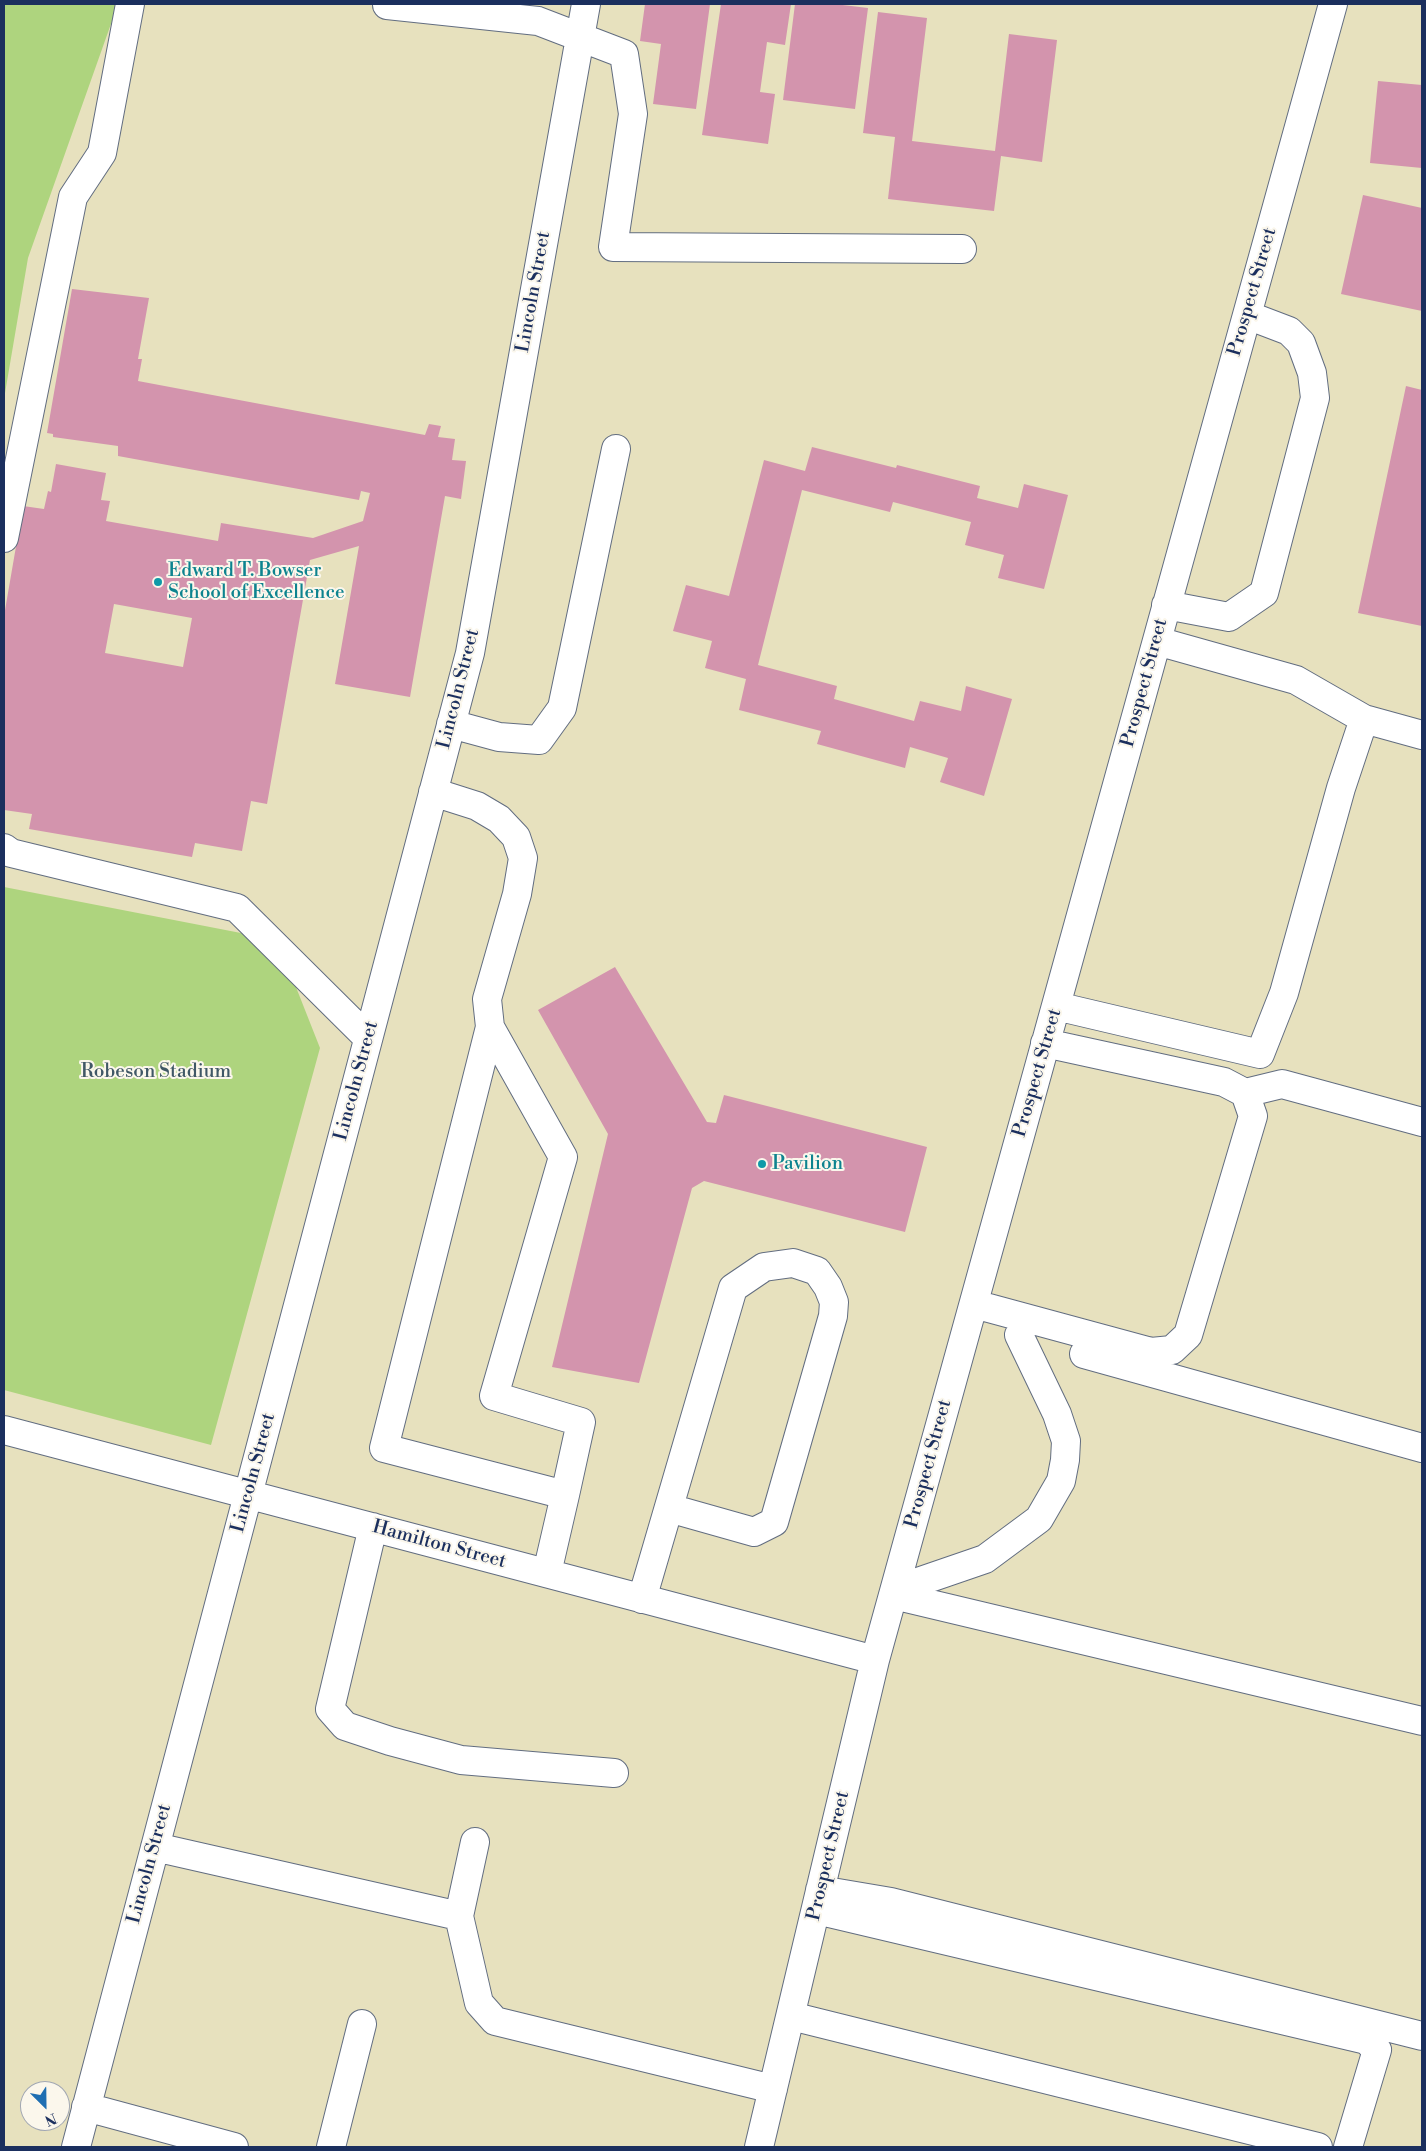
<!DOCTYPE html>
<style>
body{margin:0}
#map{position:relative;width:1426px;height:2151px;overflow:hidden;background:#e7e1be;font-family:"Libre Bodoni",serif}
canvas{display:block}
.frame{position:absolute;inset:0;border:5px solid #1b2f5e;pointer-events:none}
.north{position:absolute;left:20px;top:2081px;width:50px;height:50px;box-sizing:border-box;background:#fbf7ec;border:1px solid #a1a7b3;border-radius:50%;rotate:157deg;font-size:14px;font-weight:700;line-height:20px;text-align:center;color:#1b2f5e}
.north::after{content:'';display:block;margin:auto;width:18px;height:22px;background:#1f6fb2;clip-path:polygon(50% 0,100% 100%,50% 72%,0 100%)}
</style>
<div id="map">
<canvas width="1426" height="2151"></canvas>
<div class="frame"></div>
<div class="north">N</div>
</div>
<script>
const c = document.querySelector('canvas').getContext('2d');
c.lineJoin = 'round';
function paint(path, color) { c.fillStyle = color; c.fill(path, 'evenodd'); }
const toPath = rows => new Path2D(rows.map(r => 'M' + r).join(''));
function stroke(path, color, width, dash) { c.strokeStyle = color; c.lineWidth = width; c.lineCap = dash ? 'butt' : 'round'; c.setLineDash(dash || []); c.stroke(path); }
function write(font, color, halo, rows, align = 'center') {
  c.font = font + ' "Libre Bodoni",serif'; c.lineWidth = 4; c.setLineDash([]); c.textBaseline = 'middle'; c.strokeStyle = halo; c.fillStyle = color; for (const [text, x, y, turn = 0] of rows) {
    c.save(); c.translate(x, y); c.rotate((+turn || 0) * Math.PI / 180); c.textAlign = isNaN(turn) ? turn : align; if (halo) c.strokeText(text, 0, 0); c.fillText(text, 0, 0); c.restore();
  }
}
const green = toPath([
 [4,4,118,4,28,258,4,399],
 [4,887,246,934,292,977,320,1048,211,1445,4,1390]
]);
const building = toPath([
 [645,4,710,4,696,109,653,104,661,44,640,41],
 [721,4,791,4,785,45,767,42,760,92,775,94,768,144,702,135],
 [795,4,834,4,868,8,855,109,783,100],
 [878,12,927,18,912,141,995,151,1009,34,1057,40,1042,162,1001,156,994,211,888,199,895,137,863,133],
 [1378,81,1422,85,1422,168,1370,163],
 [1363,195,1422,208,1422,311,1341,294],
 [72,289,149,298,138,359,142,359,138,381,425,435,429,424,441,426,438,437,455,439,452,460,466,461,461,499,445,496,410,697,335,684,359,546,310,560,267,804,251,801,242,851,195,843,192,857,29,829,32,814,4,810,4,616,23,506,44,509,48,491,51,492,56,464,106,473,101,500,110,501,106,521,218,541,221,523,313,538,363,521,370,493,361,491,359,500,118,456,118,446,53,437,53,434,47,433],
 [114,604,192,618,183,667,105,653],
 [1406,386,1422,390,1422,626,1358,613],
 [812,447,896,468,897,465,980,486,977,498,1018,508,1024,484,1068,495,1044,589,998,578,1004,555,965,545,971,522,893,502,890,512,802,490,758,665,837,686,834,699,914,721,920,701,961,711,966,686,1012,699,984,796,940,782,948,758,910,747,905,768,817,744,821,731,739,710,746,679,705,668,712,641,673,631,686,585,729,596,764,460,805,471],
 [615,967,707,1122,716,1123,724,1095,927,1147,905,1232,704,1181,692,1188,639,1383,552,1367,608,1134,538,1010]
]);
const minor = toPath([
 [387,5,538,21,624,54,633,114,613,247,962,249],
 [4,538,73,197,102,153,130,4],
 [1166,605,1229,617,1264,593,1315,398,1312,373,1301,343,1289,331,1247,315],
 [1364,719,1422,735],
 [451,724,499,737,539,740,562,708,616,449],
 [433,792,477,806,499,819,516,837,523,858,517,894,487,999,490,1027],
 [4,848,11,853,237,908,368,1038],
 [1056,1006,1260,1054,1284,993,1341,788,1364,719,1296,680,1157,641],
 [1245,1093,1282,1084,1422,1122],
 [974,1304,1151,1352,1172,1350,1188,1335,1253,1116,1245,1093,1224,1082,1045,1043],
 [1084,1354,1422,1448],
 [4,1430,875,1660],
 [373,1527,330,1709,345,1726,390,1741,461,1760,614,1773],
 [547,1573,565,1495,581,1422,494,1396,563,1157,490,1027,384,1448,565,1495],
 [918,1582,985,1559,1039,1519,1061,1481,1065,1460,1066,1441,1057,1414,1019,1335],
 [893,1595,1422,1721],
 [642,1599,733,1288,764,1267,793,1263,817,1271,828,1287,834,1302,833,1316,774,1522,754,1532,669,1508],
 [475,1842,459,1916,479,2003,495,2021,773,2089],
 [155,1847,459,1916],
 [820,1890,891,1902,1422,2036],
 [816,1910,1366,2040,1377,2050,1348,2147],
 [791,2016,1318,2147],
 [86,2107,234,2147],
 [76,2147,470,653,586,4],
 [331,2147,362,2024],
 [759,2147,875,1660,1333,4]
]);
const markers = [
 [158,582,5,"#0f9aa8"],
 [762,1164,5,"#0f9aa8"]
];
const streetNames = [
 ["Lincoln Street",534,292,-80],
 ["Prospect Street",1253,292,-74],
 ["Prospect Street",1145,683,-75],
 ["Lincoln Street",459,689,-76],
 ["Prospect Street",1038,1073,-74],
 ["Lincoln Street",357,1081,-75],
 ["Prospect Street",929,1464,-75],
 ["Lincoln Street",254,1473,-75],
 ["Hamilton Street",439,1545,15],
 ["Prospect Street",829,1856,-77],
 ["Lincoln Street",150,1864,-75]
];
const cultureNames = [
 ["Edward T. Bowser",168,571],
 ["School of Excellence",168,593],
 ["Pavilion",772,1164]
];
const parkNames = [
 ["Robeson Stadium",156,1072]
];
paint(green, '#aed47e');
paint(building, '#d394ad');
stroke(minor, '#626d80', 30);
stroke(minor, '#fff', 28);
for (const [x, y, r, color] of markers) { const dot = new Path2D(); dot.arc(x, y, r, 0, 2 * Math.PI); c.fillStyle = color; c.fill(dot); stroke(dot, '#fbf7ec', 2); }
write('19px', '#1b2f5e', '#fbf7ec', streetNames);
write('19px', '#0d838f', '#fbf7ec', cultureNames, 'left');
write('19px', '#405866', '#fbf7ec', parkNames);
</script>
